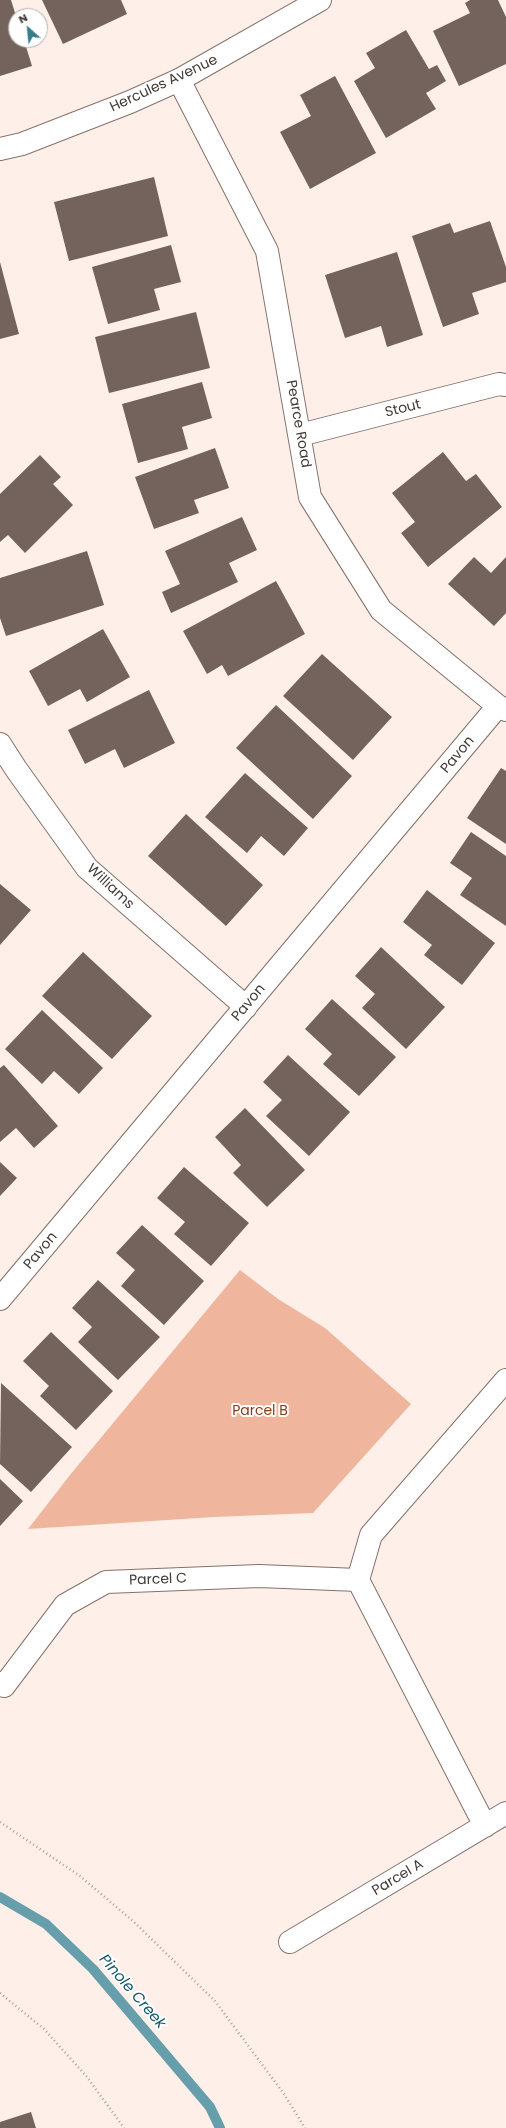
<!DOCTYPE html>
<style>
body{margin:0}
#map{position:relative;width:506px;height:2128px;overflow:hidden;background:#feefe9;font-family:Poppins,sans-serif}
canvas{display:block}
.north{position:absolute;left:8px;top:8px;width:40px;height:40px;box-sizing:border-box;background:#fff;border:1px solid #b3b0af;border-radius:50%;rotate:333deg;font-size:11px;font-weight:700;line-height:16px;text-align:center;color:#413a37}
.north::after{content:'';display:block;margin:auto;width:14px;height:18px;background:#387b8b;clip-path:polygon(50% 0,100% 100%,50% 72%,0 100%)}
</style>
<div id="map">
<canvas width="506" height="2128"></canvas>
<div class="north">N</div>
</div>
<script>
const c = document.querySelector('canvas').getContext('2d');
c.lineJoin = 'round';
function paint(path, color) { c.fillStyle = color; c.fill(path, 'evenodd'); }
const toPath = rows => new Path2D(rows.map(r => 'M' + r).join(''));
function stroke(path, color, width, dash) { c.strokeStyle = color; c.lineWidth = width; c.lineCap = dash ? 'butt' : 'round'; c.setLineDash(dash || []); c.stroke(path); }
function write(font, color, halo, rows, align = 'center') {
  c.font = font + ' Poppins,sans-serif'; c.lineWidth = 4; c.setLineDash([]); c.textBaseline = 'middle'; c.strokeStyle = halo; c.fillStyle = color; for (const [text, x, y, turn = 0] of rows) {
    c.save(); c.translate(x, y); c.rotate((+turn || 0) * Math.PI / 180); c.textAlign = isNaN(turn) ? turn : align; if (halo) c.strokeText(text, 0, 0); c.fillText(text, 0, 0); c.restore();
  }
}
const green = toPath([
 [240,1270,278,1299,325,1328,411,1404,313,1513,214,1517,28,1529,70,1475]
]);
const stream = toPath([
 [0,1897,46,1924,93,1969,210,2107,220,2128]
]);
const building = toPath([
 [0,0,11,0,16,16,16,40,24,40,32,66,0,76],
 [42,0,121,0,127,14,63,44],
 [470,0,498,0,506,17,506,64,459,86,433,31,470,13,465,3],
 [406,30,429,69,437,65,446,81,426,93,436,109,386,138,354,81,375,68,366,53],
 [335,76,376,153,310,189,280,132,311,116,300,95],
 [154,177,168,236,69,261,54,202],
 [490,221,506,267,506,282,472,293,479,314,443,327,412,236,450,223,454,233],
 [171,245,181,282,154,289,160,310,108,324,92,267],
 [397,252,423,335,387,347,381,326,345,338,325,275],
 [0,262,19,334,0,339],
 [196,312,210,368,109,393,95,337],
 [202,382,212,418,182,427,188,449,138,463,122,404],
 [215,448,229,488,194,500,199,513,154,529,135,477],
 [443,452,466,481,476,474,502,507,428,567,401,533,415,522,392,493],
 [40,455,61,477,53,484,73,505,25,553,8,535,0,542,0,494],
 [242,517,257,550,229,563,238,582,171,613,162,592,180,584,165,551],
 [87,551,104,605,6,636,0,618,0,578],
 [474,557,491,573,506,557,506,613,494,626,448,584],
 [276,581,305,634,228,676,222,665,207,674,183,631],
 [103,629,130,677,87,702,80,689,48,706,29,671],
 [322,654,392,717,353,760,283,696],
 [149,690,175,743,124,768,115,749,85,764,68,730],
 [276,705,352,776,313,819,236,748],
 [501,768,506,771,506,844,467,818],
 [245,773,308,828,284,856,261,836,247,853,205,817],
 [186,814,263,885,226,926,148,856],
 [471,832,506,856,506,926,460,895,472,878,450,863],
 [0,884,31,910,0,945],
 [427,890,495,943,462,985,424,955,432,945,403,922],
 [381,947,445,1007,406,1049,362,1008,375,994,355,976],
 [83,952,152,1016,112,1059,42,996],
 [332,999,396,1057,359,1096,323,1064,332,1054,305,1029],
 [42,1010,103,1068,79,1094,54,1071,42,1084,5,1049],
 [288,1055,350,1112,309,1156,266,1116,282,1100,263,1082],
 [4,1065,58,1126,34,1148,16,1128,0,1142,0,1068],
 [245,1108,305,1170,267,1207,233,1173,241,1165,215,1137],
 [0,1162,17,1178,0,1196],
 [184,1167,249,1223,211,1266,174,1234,185,1222,157,1198],
 [142,1225,204,1281,164,1325,121,1286,135,1270,116,1253],
 [98,1280,160,1337,118,1380,78,1342,92,1327,72,1308],
 [51,1332,113,1391,76,1430,40,1396,49,1386,23,1361],
 [1,1383,72,1447,31,1492,0,1464],
 [0,1479,23,1501,0,1526],
 [31,2112,36,2128,0,2128,0,2122]
]);
const path = toPath([
 [0,1822,80,1876,134,1922,215,2001,284,2094,305,2128],
 [0,1993,44,2029,87,2077,124,2128]
]);
const street = toPath([
 [179,80,267,251,310,497,381,610,498,706,506,710],
 [300,435,499,384,506,385],
 [0,744,16,769,87,868,246,1007],
 [0,1299,498,706],
 [0,1683,4,1686,65,1605,106,1582,259,1576,358,1580],
 [485,1826,358,1580,371,1535,506,1380],
 [290,1942,506,1813]
]);
const secondary = toPath([
 [0,149,22,144,130,102,179,80,320,0]
]);
const streetNames = [
 ["Hercules Avenue",164,84,-25],
 ["Stout",403,409,-14],
 ["Pearce Road",298,424,80],
 ["Pavon",458,755,-50],
 ["Williams",110,887,43],
 ["Pavon",249,1003,-50],
 ["Pavon",41,1251,-50],
 ["Parcel C",158,1580,-2],
 ["Parcel A",398,1878,-31]
];
const parkNames = [
 ["Parcel B",260,1411]
];
const waterNames = [
 ["Pinole Creek",132,1992,49]
];
paint(green, '#f0b69d');
stroke(stream, '#679eac', 10);
paint(building, '#73635c');
stroke(street, '#82726b', 24);
stroke(secondary, '#82726b', 24);
stroke(path, '#aa9e9a', 2.5, [1, 3]);
stroke(street, '#fff', 22);
stroke(secondary, '#fff', 22);
write('14px', '#413a37', '#fff', streetNames);
write('14px', '#893c17', '#fff', parkNames);
write('italic 15px', '#125867', '#fff', waterNames);
</script>
